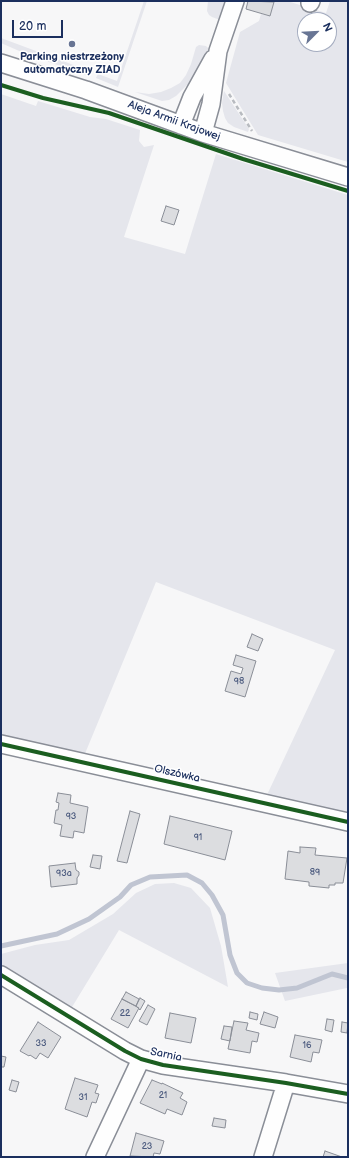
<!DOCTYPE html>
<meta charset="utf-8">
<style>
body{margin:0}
#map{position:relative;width:349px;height:1158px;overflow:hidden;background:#f7f7f8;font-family:"Balsamiq Sans",sans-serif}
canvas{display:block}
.frame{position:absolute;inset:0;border:2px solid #1b2f5e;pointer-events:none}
.north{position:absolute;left:297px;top:12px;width:40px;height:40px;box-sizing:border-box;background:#fff;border:1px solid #a4acbf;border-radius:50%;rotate:66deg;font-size:11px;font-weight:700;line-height:16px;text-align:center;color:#1b2f5e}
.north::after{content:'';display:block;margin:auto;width:14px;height:18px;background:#687594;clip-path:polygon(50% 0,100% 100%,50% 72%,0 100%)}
.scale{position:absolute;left:12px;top:20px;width:51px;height:18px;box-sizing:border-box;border:2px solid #1b2f5e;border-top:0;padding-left:5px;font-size:12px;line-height:14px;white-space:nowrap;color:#1b2f5e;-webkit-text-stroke:3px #fff;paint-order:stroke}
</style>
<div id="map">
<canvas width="349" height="1158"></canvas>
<div class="frame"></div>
<div class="north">N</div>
<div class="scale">20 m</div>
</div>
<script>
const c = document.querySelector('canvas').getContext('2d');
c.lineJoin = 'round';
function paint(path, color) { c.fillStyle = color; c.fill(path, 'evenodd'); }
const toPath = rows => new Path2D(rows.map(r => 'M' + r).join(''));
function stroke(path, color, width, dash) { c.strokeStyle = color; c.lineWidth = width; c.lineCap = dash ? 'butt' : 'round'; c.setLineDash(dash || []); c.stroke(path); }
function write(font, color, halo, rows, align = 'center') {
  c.font = font + ' "Balsamiq Sans",sans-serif'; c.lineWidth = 3; c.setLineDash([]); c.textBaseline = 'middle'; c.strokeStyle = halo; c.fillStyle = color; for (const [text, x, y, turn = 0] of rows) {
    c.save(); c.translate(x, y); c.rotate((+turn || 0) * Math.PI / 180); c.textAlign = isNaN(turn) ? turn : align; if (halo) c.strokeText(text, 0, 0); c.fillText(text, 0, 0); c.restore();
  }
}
const green = toPath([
 [144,1,147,1,118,87,96,78,98,74,117,81],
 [208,1,226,1,220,20,212,17,209,15,207,11],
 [271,1,287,1,326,13,330,1,348,1,348,162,258,135,226,83,240,32,259,21,261,14,270,16,274,2],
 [305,20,329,20,329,44,305,44],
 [1,38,87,70,86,75,26,54,1,43],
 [199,45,206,46,208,48,209,52,192,88,187,85,176,96,169,100,162,101,135,92,149,94,161,92,171,88,180,83,186,75,191,64,196,47],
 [224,91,249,129,248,132,234,127,228,123,225,118,223,111,222,103],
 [1,94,36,106,38,101,90,117,106,119,140,130,139,141,144,147,154,145,124,237,185,254,216,154,348,195,348,815,266,797,335,650,156,582,84,756,1,737],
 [174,883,191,888,210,908,221,946,228,987,119,930,69,1012,1,971,1,954,35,945,69,940,113,914,136,893,155,884],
 [348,963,348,990,347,988,285,1001,275,973]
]);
const stream = toPath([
 [1,946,57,934,89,919,120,897,131,885,150,877,187,875,202,883,212,895,223,915,230,955,237,973,247,983,262,988,279,990,297,988,332,974,348,978]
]);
const building = toPath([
 [248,1,274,2,270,16,246,9,248,1],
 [166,206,179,210,174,225,161,221,166,206],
 [252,634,263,639,258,651,247,647,252,634],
 [236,655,256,661,245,697,225,691,231,671,241,674,243,668,233,665,236,655],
 [58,793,71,795,70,803,88,807,84,833,74,831,73,838,60,836,62,825,54,823,56,810,58,810,59,803,56,802,58,793],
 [130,811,140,814,127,863,117,861,130,811],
 [170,816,232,831,225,860,164,844,170,816],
 [300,847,316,848,315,855,347,858,343,883,335,883,335,885,329,885,329,888,309,886,309,882,285,879,288,851,300,853,300,847],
 [93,855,102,856,100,869,90,867,93,855],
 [75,863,76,870,79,872,79,875,77,878,77,884,51,887,49,866,75,863],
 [126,992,139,999,136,1006,122,999,126,992],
 [140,998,145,1001,140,1010,136,1006,140,998],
 [122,999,139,1008,128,1028,111,1019,122,999],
 [148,1005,155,1009,147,1025,139,1021,148,1005],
 [250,1012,258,1014,257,1020,249,1018,250,1012],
 [264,1012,278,1017,275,1028,260,1024,264,1012],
 [170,1013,196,1018,191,1043,165,1038,170,1013],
 [327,1019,334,1020,332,1032,325,1030,327,1019],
 [234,1021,248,1023,246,1030,259,1033,257,1042,252,1041,250,1053,228,1049,234,1021],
 [38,1022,61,1037,48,1058,40,1053,36,1059,30,1055,29,1056,20,1051,38,1022],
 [342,1022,348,1023,347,1033,341,1032,342,1022],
 [224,1026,232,1027,230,1041,221,1039,224,1026],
 [295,1035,322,1040,319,1053,313,1052,311,1062,290,1057,295,1035],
 [1,1056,6,1057,4,1067,1,1067,1,1056],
 [75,1078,98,1085,95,1093,99,1094,96,1103,92,1102,87,1117,65,1109,75,1078],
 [12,1080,19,1082,16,1092,9,1090,12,1080],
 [152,1080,162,1084,162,1083,183,1093,180,1098,187,1102,182,1115,167,1109,165,1114,140,1103,152,1080],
 [214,1118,226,1120,225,1128,212,1126,214,1118],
 [136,1133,164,1141,160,1154,154,1153,153,1157,130,1156,136,1133],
 [325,1151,342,1157,323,1157,325,1151]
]);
const path = toPath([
 [229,94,252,131]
]);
const minor = toPath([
 [310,3,311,1],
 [1,63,86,90,203,133,348,177],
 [181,125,192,97,213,59],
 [203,133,211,104,218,51,235,1],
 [1,744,348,822],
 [1,975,125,1051,141,1059,163,1065,286,1083,348,1094],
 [95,1157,141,1059],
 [263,1157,286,1083]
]);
const cycleway = toPath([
 [1,85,43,98,109,113,243,159,348,191],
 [1,744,348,822],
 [1,975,125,1051,141,1059,163,1065,286,1083,348,1094]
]);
const markers = [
 [72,44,4,"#687594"]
];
const numberNames = [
 ["98",239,682],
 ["93",71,817],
 ["91",198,838],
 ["89",315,873],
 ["93a",64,874],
 ["22",125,1014],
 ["33",41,1044],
 ["16",307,1046],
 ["21",163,1096],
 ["31",83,1098],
 ["23",147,1147]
];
const poiNames = [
 ["Parking niestrzeżony",72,57],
 ["automatyczny ZIAD",72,70]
];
const streetNames = [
 ["Aleja Armii Krajowej",174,121,20],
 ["Olszówka",177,774,13],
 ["Sarnia",166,1055,12]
];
paint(green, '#e5e6ec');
stroke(stream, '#c0c5d2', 5);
paint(building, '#dcdde0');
stroke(building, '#8a8e97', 1);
stroke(minor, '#8a8e97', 20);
stroke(path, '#b8bbc0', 2.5, [4, 3]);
stroke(minor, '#fefefe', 17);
stroke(cycleway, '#1b5e20', 4);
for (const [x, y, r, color] of markers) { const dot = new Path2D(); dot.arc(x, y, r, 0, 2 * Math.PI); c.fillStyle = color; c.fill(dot); stroke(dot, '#fff', 1.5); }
write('9px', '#4b5a7e', null, numberNames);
write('bold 11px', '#1b2f5e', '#fff', poiNames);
write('11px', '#1b2f5e', '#fff', streetNames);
</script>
